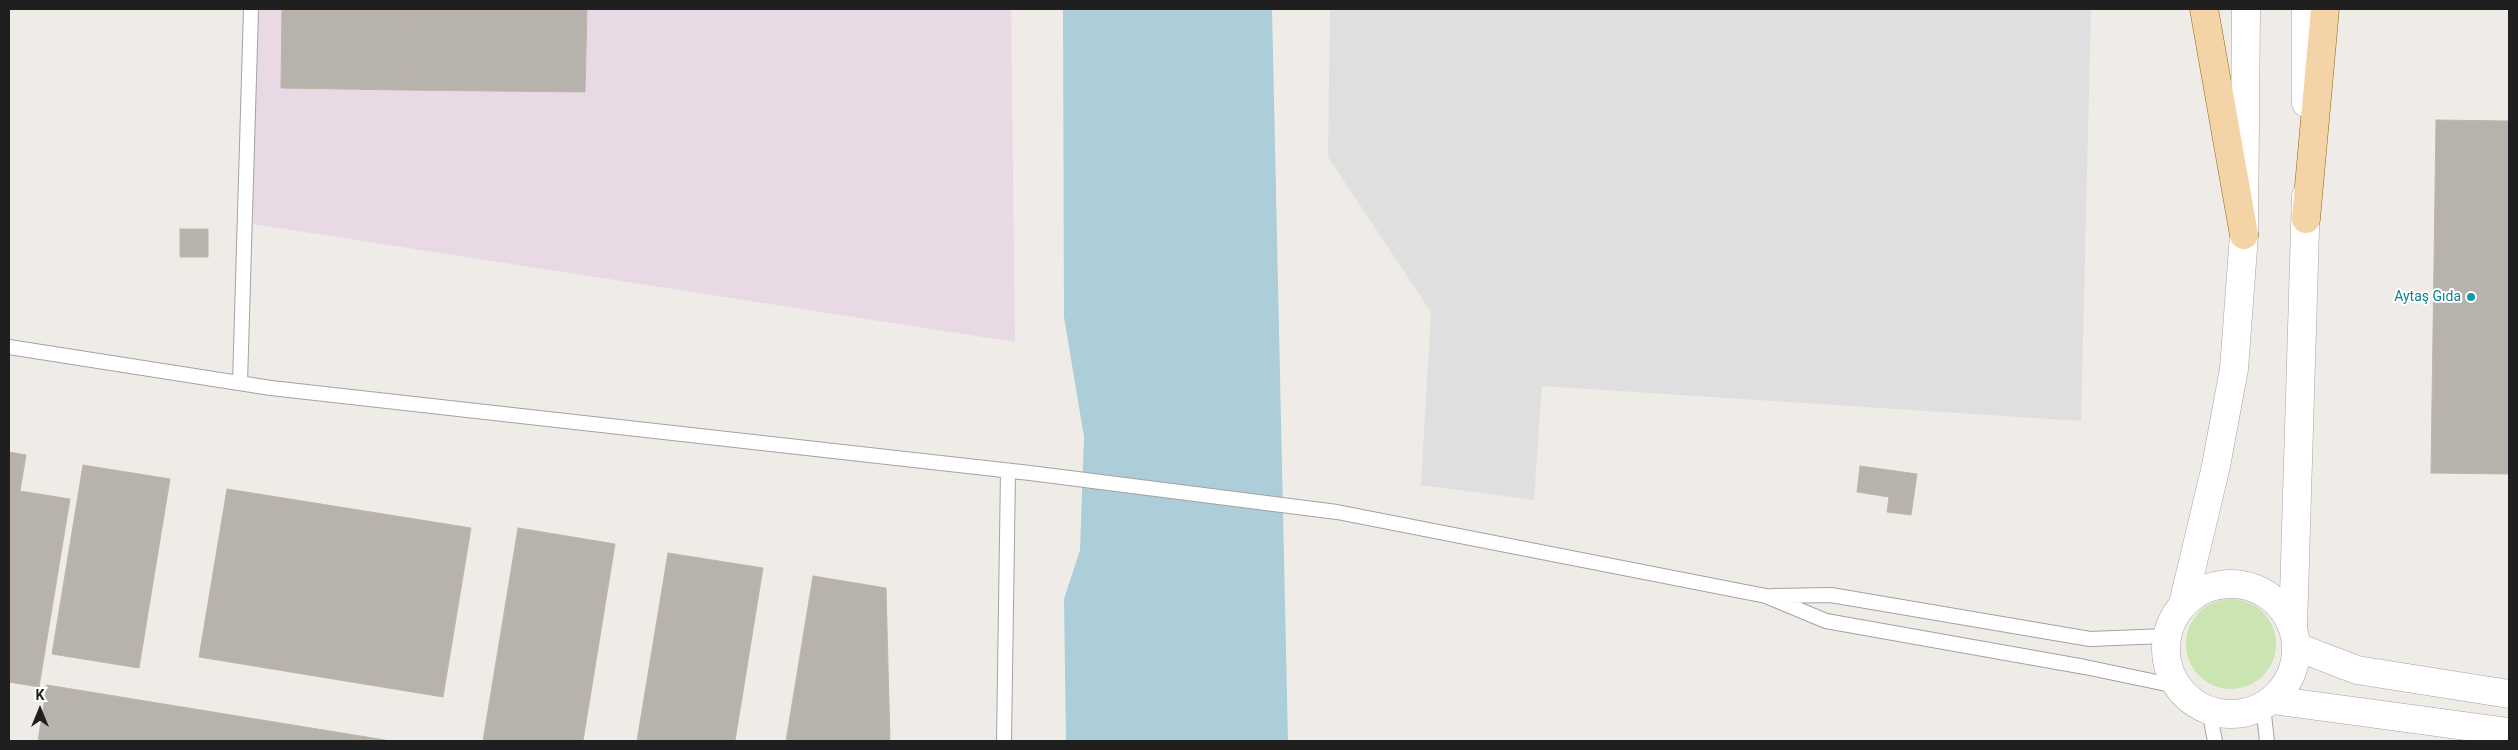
<!DOCTYPE html>
<meta charset="utf-8">
<style>
body{margin:0}
#map{position:relative;width:2518px;height:750px;overflow:hidden;background:#efece7;font-family:Roboto,sans-serif}
canvas{display:block}
.frame{position:absolute;inset:0;border:10px solid #1f1f1f;pointer-events:none}
.north{position:absolute;left:15px;top:685px;width:50px;height:50px;-webkit-text-stroke:4px #fff;paint-order:stroke;rotate:0deg;font-size:14px;font-weight:700;line-height:20px;text-align:center;color:#1f1f1f}
.north::after{content:'';display:block;margin:auto;width:18px;height:22px;background:#1f1f1f;clip-path:polygon(50% 0,100% 100%,50% 72%,0 100%)}
</style>
<div id="map">
<canvas width="2518" height="750"></canvas>
<div class="frame"></div>
<div class="north">K</div>
</div>
<script>
const c = document.querySelector('canvas').getContext('2d');
c.lineJoin = 'round';
function paint(path, color) { c.fillStyle = color; c.fill(path, 'evenodd'); }
const toPath = rows => new Path2D(rows.map(r => 'M' + r).join(''));
function stroke(path, color, width, dash) { c.strokeStyle = color; c.lineWidth = width; c.lineCap = dash ? 'butt' : 'round'; c.setLineDash(dash || []); c.stroke(path); }
function write(font, color, halo, rows, align = 'center') {
  c.font = font + ' Roboto,sans-serif'; c.lineWidth = 4; c.setLineDash([]); c.textBaseline = 'middle'; c.strokeStyle = halo; c.fillStyle = color; for (const [text, x, y, turn = 0] of rows) {
    c.save(); c.translate(x, y); c.rotate((+turn || 0) * Math.PI / 180); c.textAlign = isNaN(turn) ? turn : align; if (halo) c.strokeText(text, 0, 0); c.fillText(text, 0, 0); c.restore();
  }
}
const industrial = toPath([
 [254,9,1011,9,1015,342,253,224]
]);
const grass = toPath([
 '2186 644a45 45 0 1 1 90 0a45 45 0 1 1-90 0Z'
]);
const parking = toPath([
 [1330,9,2091,9,2081,421,1542,386,1534,500,1421,485,1431,312,1328,157]
]);
const water = toPath([
 [1063,9,1272,9,1288,741,1066,741,1064,599,1080,550,1084,437,1064,317]
]);
const building = toPath([
 [282,9,404,9,403,90,281,88,282,9],
 [404,9,587,9,585,92,403,90,404,9],
 [2436,120,2509,121,2509,474,2431,473,2436,120],
 [180,229,208,229,208,257,180,257,180,229],
 [9,452,26,455,20,491,70,499,39,687,9,682,9,452],
 [83,465,170,479,139,668,52,654,83,465],
 [1860,466,1917,474,1911,515,1887,512,1889,497,1857,492,1860,466],
 [227,489,471,528,443,697,199,657,227,489],
 [518,528,615,544,583,741,483,741,518,528],
 [668,553,763,568,735,741,637,741,668,553],
 [813,576,886,588,890,741,786,741,813,576],
 [47,685,391,741,38,741,47,685]
]);
const service = toPath([
 [9,347,271,388,1030,473,1337,512,1766,596,1826,621,2085,667,2176,686],
 [240,383,251,9],
 [1772,596,1831,595,2090,639,2166,636],
 [2263,706,2267,741],
 [2209,711,2215,741],
 [1004,741,1008,471]
]);
const tertiary = toPath([
 [2306,9,2306,103],
 '2166 649a65 65 0 1 1 130 0a65 65 0 1 1-130 0Z',
 [2183,604,2216,466,2234,369,2244,235,2246,9],
 [2293,627,2306,196],
 [2297,647,2357,670,2509,694],
 [2272,700,2509,732]
]);
const primary = toPath([
 [2204,9,2244,235],
 [2306,219,2325,9]
]);
const markers = [
 [2471,297,5,"#0f9aa8"]
];
const cultureNames = [
 ["Aytaş Gıda",2461,297]
];
paint(industrial, '#e8d9e5');
paint(grass, '#cae5b1');
paint(parking, '#dfdfdf');
paint(water, '#abced9');
paint(building, '#b8b2ac');
stroke(building, '#c0b4aa', 1);
stroke(service, '#a3a3a3', 16);
stroke(tertiary, '#a3a3a3', 29);
stroke(primary, '#8e640d', 29);
stroke(service, '#fff', 14);
stroke(tertiary, '#fff', 28);
stroke(primary, '#f4d3a7', 28);
for (const [x, y, r, color] of markers) { const dot = new Path2D(); dot.arc(x, y, r, 0, 2 * Math.PI); c.fillStyle = color; c.fill(dot); stroke(dot, '#fff', 2); }
write('14px', '#0d838f', '#fff', cultureNames, 'right');
</script>
